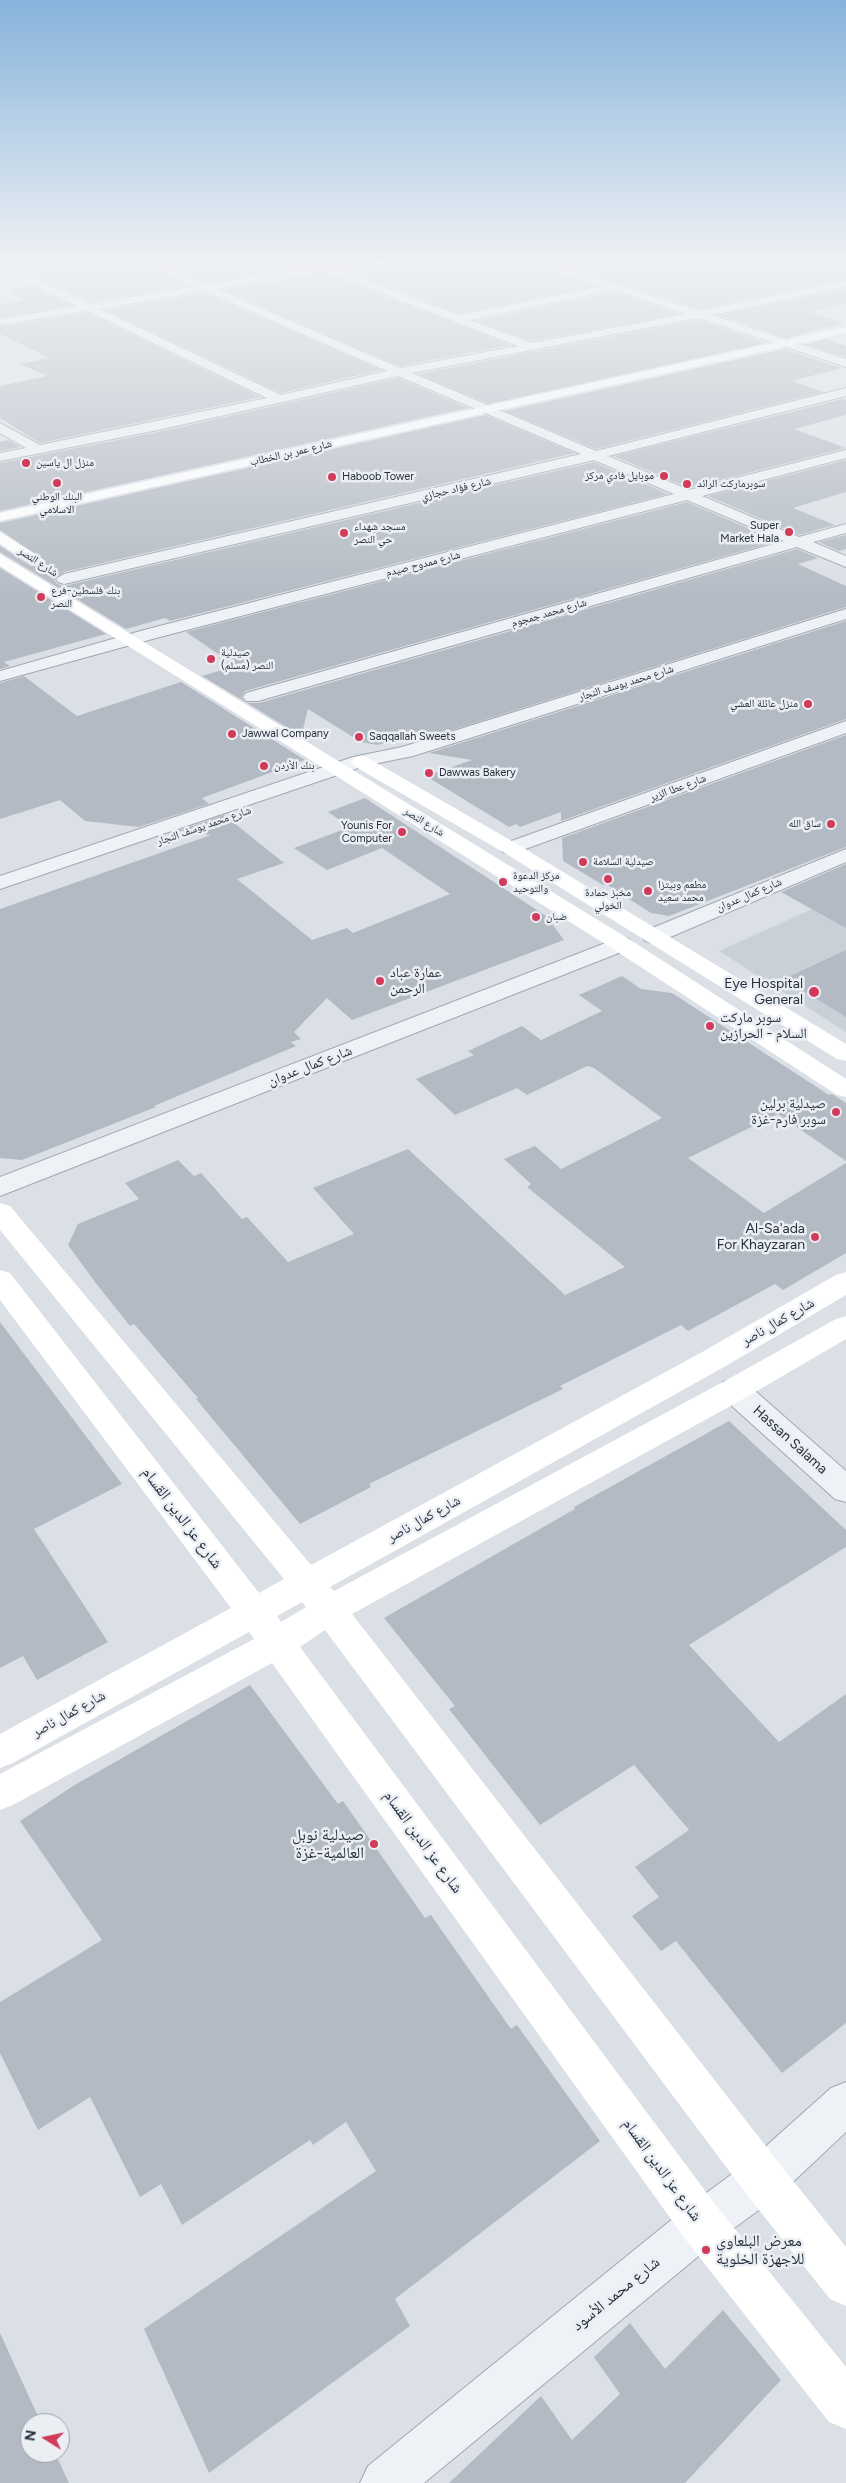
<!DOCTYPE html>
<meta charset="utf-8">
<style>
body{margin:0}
#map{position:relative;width:846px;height:2483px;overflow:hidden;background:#dbe0e6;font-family:Figtree,sans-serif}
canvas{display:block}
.north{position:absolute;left:20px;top:2413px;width:50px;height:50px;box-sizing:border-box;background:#ebeff4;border:1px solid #9ca2ab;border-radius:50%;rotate:280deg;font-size:14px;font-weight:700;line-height:20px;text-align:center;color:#252f3d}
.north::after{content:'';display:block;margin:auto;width:18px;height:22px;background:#d23a5a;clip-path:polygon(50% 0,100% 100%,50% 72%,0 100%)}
</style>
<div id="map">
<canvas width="846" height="2483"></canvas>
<div class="north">N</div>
</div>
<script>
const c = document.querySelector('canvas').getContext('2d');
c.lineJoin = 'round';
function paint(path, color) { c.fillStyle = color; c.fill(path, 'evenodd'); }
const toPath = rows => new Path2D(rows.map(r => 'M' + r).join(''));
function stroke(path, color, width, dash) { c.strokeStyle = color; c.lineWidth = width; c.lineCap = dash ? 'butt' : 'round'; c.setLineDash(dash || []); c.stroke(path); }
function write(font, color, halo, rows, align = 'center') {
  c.font = font + ' Figtree,"Noto Naskh Arabic",sans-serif'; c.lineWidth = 5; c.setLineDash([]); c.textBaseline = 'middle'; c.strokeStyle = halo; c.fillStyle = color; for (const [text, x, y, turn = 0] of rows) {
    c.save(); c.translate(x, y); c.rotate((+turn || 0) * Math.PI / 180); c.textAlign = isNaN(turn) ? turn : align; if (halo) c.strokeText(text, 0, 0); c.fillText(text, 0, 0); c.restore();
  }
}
const built = toPath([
 [184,261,333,261,228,278],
 [846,894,846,1032,719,951]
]);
const building = toPath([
 [2,261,137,261,188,285,90,302],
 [156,261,216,261,229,266,263,261,293,261,306,266,206,282],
 [400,261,529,261,531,265,595,286,459,313,345,270],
 [587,261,846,261,846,279,699,309,568,267],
 [324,273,511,345,400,366,224,290],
 [32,286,71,305,0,317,0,305,24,300,7,290],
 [846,289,846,304,810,312,843,323,788,338,719,315],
 [614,292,679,314,532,341,477,321],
 [204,293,381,370,281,393,106,310],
 [87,313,261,397,40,443,0,418,0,386,47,376,20,364,49,358,0,334,0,327],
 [698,320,766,343,489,404,418,374],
 [826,339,846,346,846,357,806,344],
 [784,349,842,368,792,381,823,392,596,449,505,411],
 [398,378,468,408,0,511,0,463,158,432],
 [843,399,846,400,846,415,794,429,846,448,689,488,614,456],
 [485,415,575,453,64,572,54,580,57,584,64,586,594,462,668,494,170,621,165,618,126,629,0,552,0,546,31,566,41,566,46,561,0,530,0,523],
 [8,440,21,447,0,451,0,442],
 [846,460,846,492,793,508,835,525,799,535,708,496],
 [687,502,778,541,245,691,241,697,244,701,202,676,236,666,186,632],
 [846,535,846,549,839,551,819,542],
 [797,549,818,558,798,564,846,586,846,607,423,739,422,730,378,745,361,742,308,709,302,733,293,731,247,703,259,703],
 [0,568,106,634,4,662,10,666,0,669],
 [846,621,846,719,561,821,561,812,520,827,516,824,509,827,426,776,472,760,429,753],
 [24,676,77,716,181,682,305,760,202,798,209,804,139,827,85,821,60,800,0,819,0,683],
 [846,735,846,847,669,916,651,913,606,884,603,885,563,861,562,838],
 [365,798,546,916,564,940,352,1020,327,998,294,1032,301,1039,291,1042,296,1046,154,1106,156,1107,22,1160,0,1158,0,909,211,835,177,831,224,815,284,863,237,879,312,940,347,928,353,933,450,894,382,848,327,870,294,848,350,827,328,812],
 [846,864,846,928,781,892],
 [846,950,846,1017,784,979],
 [622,976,641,989,672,993,829,1095,832,1094,846,1103,846,1161,778,1114,688,1158,764,1213,846,1163,846,1253,783,1290,775,1284,688,1331,681,1325,560,1386,563,1389,369,1484,371,1487,300,1524,196,1399,198,1398,134,1324,130,1326,95,1282,68,1245,78,1224,139,1199,125,1183,178,1160,194,1176,201,1173,242,1219,247,1217,288,1262,354,1234,313,1188,408,1149,565,1295,625,1267,527,1187,531,1184,504,1159,535,1146,561,1169,662,1118,594,1068,587,1066,527,1095,517,1088,455,1115,416,1079,474,1055,468,1051,522,1026,541,1040,602,1011,579,995],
 [0,1322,122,1484,34,1529,108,1642,37,1680,23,1656,0,1668],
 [729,1421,846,1530,846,1547,689,1645,779,1742,846,1694,846,2023,782,2073,676,1941,661,1951,632,1916,659,1897,635,1867,689,1830,634,1765,540,1825,449,1709,455,1706,384,1618,575,1509,574,1507],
 [250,1685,338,1804,343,1801,425,1918,431,1915,511,2029,517,2025,600,2141,395,2299,410,2326,209,2473,144,2329,376,2171,346,2122,313,2145,310,2140,182,2225,161,2184,140,2197,90,2097,38,2130,0,2053,0,2002,102,1940,20,1821,73,1786],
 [723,2310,781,2380,685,2483,449,2483,541,2396,572,2440,620,2394,594,2357,630,2323,665,2369],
 [0,2333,41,2423,30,2423,30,2453,55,2453,69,2483,0,2483]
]);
const lane = toPath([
 [571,261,585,261,552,268,548,266,571,261]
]);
const street = toPath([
 [139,261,152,261,206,284,348,261,370,261,365,264,337,269,459,315,602,286,532,263,531,261,545,261,699,311,846,281,846,287,712,315,846,359,846,367,698,318,412,373,596,451,846,388,846,396,608,456,689,490,846,450,846,458,702,496,799,537,846,524,846,533,813,542,846,556,846,567,797,547,258,701,246,701,243,697,246,693,784,541,687,500,156,638,0,681,0,671,144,630,674,494,594,460,64,584,58,582,56,579,64,574,581,454,398,376,158,430,0,461,0,453,26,448,0,433,0,423,40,445,267,398,87,311,0,325,0,319,77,306,0,269,0,262,90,304,194,286,139,261],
 [324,271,518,346,400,368,217,289,324,271],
 [614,290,686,314,532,343,470,320,614,290],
 [204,291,387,371,281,395,100,309,204,291],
 [846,609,846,619,413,756,364,766,0,889,0,876,353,757,402,747,846,609],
 [846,721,846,733,517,852,510,854,503,852,500,848,503,844,846,721],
 [846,849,846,862,661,941,653,943,645,941,642,936,645,931,846,849],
 [621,937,629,939,632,944,629,949,0,1196,0,1177,621,937],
 [734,1379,745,1382,846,1471,846,1502,835,1499,723,1398,719,1390,723,1382,734,1379],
 [846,2082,846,2132,779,2195,718,2240,424,2483,360,2483,368,2466,686,2208,747,2163,831,2088,846,2082]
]);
const secondary = toPath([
 [846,327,846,333,0,521,0,513,846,327],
 [0,532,41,558,44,561,41,564,31,564,0,544,0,532],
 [0,554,629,939,846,1079,846,1097,837,1095,613,949,0,566,0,554],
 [361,756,368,758,517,844,846,1044,846,1061,837,1059,503,852,354,766,351,762,354,758,361,756],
 [0,1203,10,1206,311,1565,704,1351,836,1275,846,1272,846,1295,724,1367,330,1587,334,1591,723,1382,836,1319,846,1316,846,1339,745,1398,352,1614,779,2163,846,2247,846,2306,830,2299,747,2195,325,1630,300,1647,718,2208,846,2367,846,2429,829,2422,686,2240,272,1663,13,1805,0,1810,0,1774,254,1639,249,1632,13,1763,0,1768,0,1734,231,1608,0,1300,0,1270,10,1273,259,1593,284,1579,0,1230,0,1203],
 [302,1602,306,1607,281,1622,277,1616,302,1602]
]);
const markers = [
 [26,463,5,"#d23a5a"],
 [664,476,5,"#d23a5a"],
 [332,477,5,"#d23a5a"],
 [57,483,5,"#d23a5a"],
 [687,484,5,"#d23a5a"],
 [789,532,5,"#d23a5a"],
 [344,533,5,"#d23a5a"],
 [41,597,5,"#d23a5a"],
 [211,659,5,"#d23a5a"],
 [808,704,5,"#d23a5a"],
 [232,734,5,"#d23a5a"],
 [359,737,5,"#d23a5a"],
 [264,766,5,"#d23a5a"],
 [429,773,5,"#d23a5a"],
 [831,824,5,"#d23a5a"],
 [402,832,5,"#d23a5a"],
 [583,862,5,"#d23a5a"],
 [608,879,5,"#d23a5a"],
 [503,882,5,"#d23a5a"],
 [648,891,5,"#d23a5a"],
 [536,917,5,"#d23a5a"],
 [380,981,5,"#d23a5a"],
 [814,992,6,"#d23a5a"],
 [710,1026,5,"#d23a5a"],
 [836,1112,5,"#d23a5a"],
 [815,1237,5,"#d23a5a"],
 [374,1844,5,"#d23a5a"],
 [706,2250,5,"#d23a5a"]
];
const farStreetnames = [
 ["شارع عمر بن الخطاب",291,453,-13],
 ["شارع فؤاد حجازي",456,489,-13],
 ["شارع النصر",38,562,33],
 ["شارع ممدوح صيدم",423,564,-14],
 ["شارع محمد جمجوم",549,613,-16],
 ["شارع محمد يوسف النجار",626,683,-17],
 ["شارع عطا الزير",678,788,-20],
 ["شارع النصر",424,822,32],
 ["شارع محمد يوسف النجار",204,826,-19],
 ["شارع كمال عدوان",749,895,-23]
];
const farPoinames = [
 ["منزل ال ياسين",36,463],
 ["موبايل فادي مركز",654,476,"right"],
 ["Haboob Tower",342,477],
 ["سوبرماركت الرائد",697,484],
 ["البنك الوطني",57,497,"center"],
 ["الاسلامي",57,510,"center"],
 ["Super",779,526,"right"],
 ["Market Hala",779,539,"right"],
 ["مسجد شهداء",354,527],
 ["حي النصر",354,540],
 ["بنك فلسطين-فرع",51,591],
 ["النصر",51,604],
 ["صيدلية",221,653],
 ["النصر (مسلم)",221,666],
 ["منزل عائلة العشي",798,704,"right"],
 ["Jawwal Company",242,734],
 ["Saqqallah Sweets",369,737],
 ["بنك الأردن",274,766],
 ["Dawwas Bakery",439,773],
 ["ساق الله",821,824,"right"],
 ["Younis For",392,826,"right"],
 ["Computer",392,839,"right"],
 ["صيدلية السلامة",593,862],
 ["مركز الدعوة",513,876],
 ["والتوحيد",513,889],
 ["مطعم وبيتزا",658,885],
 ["محمد سعيد",658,898],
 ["مخبز حمادة",608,893,"center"],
 ["الخولي",608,906,"center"],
 ["ضبان",546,917]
];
const poiNames = [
 ["عمارة عباد",390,973,"left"],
 ["الرحمن",390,989,"left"],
 ["Eye Hospital",803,984],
 ["General",803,1000],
 ["سوبر ماركت",720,1018,"left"],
 ["السلام - الحرازين",720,1034,"left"],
 ["صيدلية برلين",826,1104],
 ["سوبر فارم-غزة",826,1120],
 ["Al-Sa'ada",805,1229],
 ["For Khayzaran",805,1245]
];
const streetNames = [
 ["شارع كمال عدوان",310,1066,-21],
 ["شارع كمال ناصر",778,1322,-30],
 ["Hassan Salama",790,1440,42],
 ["شارع كمال ناصر",424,1519,-29],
 ["شارع كمال ناصر",69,1714,-29]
];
const nearStreetnames = [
 ["شارع عز الدين القسام",182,1518,53],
 ["شارع عز الدين القسام",423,1842,54],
 ["شارع عز الدين القسام",662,2170,54],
 ["شارع محمد الأسود",616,2294,-39]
];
const nearPoinames = [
 ["صيدلية نوبل",364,1835],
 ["العالمية-غزة",364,1853],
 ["معرض البلعاوي",716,2241,"left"],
 ["للاجهزة الخلوية",716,2259,"left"]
];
paint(built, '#c9d0d8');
paint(building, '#b3bac3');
stroke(lane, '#a1a7b0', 2);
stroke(street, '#a1a7b0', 2);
paint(lane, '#eef1f5');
paint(street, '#eef1f5');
paint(secondary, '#fff');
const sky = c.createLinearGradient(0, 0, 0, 608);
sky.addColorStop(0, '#86b3db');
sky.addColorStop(0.43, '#eff1f4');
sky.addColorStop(1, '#eff1f400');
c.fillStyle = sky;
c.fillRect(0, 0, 846, 608);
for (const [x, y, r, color] of markers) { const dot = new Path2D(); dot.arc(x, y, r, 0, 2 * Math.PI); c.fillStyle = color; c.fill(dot); stroke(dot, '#ebeff4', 2); }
write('11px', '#252f3d', '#ebeff4', farStreetnames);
write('11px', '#252f3d', '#ebeff4', farPoinames, 'left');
write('14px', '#252f3d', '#ebeff4', poiNames, 'right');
write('14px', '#252f3d', '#ebeff4', streetNames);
write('16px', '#252f3d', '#ebeff4', nearStreetnames);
write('16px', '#252f3d', '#ebeff4', nearPoinames, 'right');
</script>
